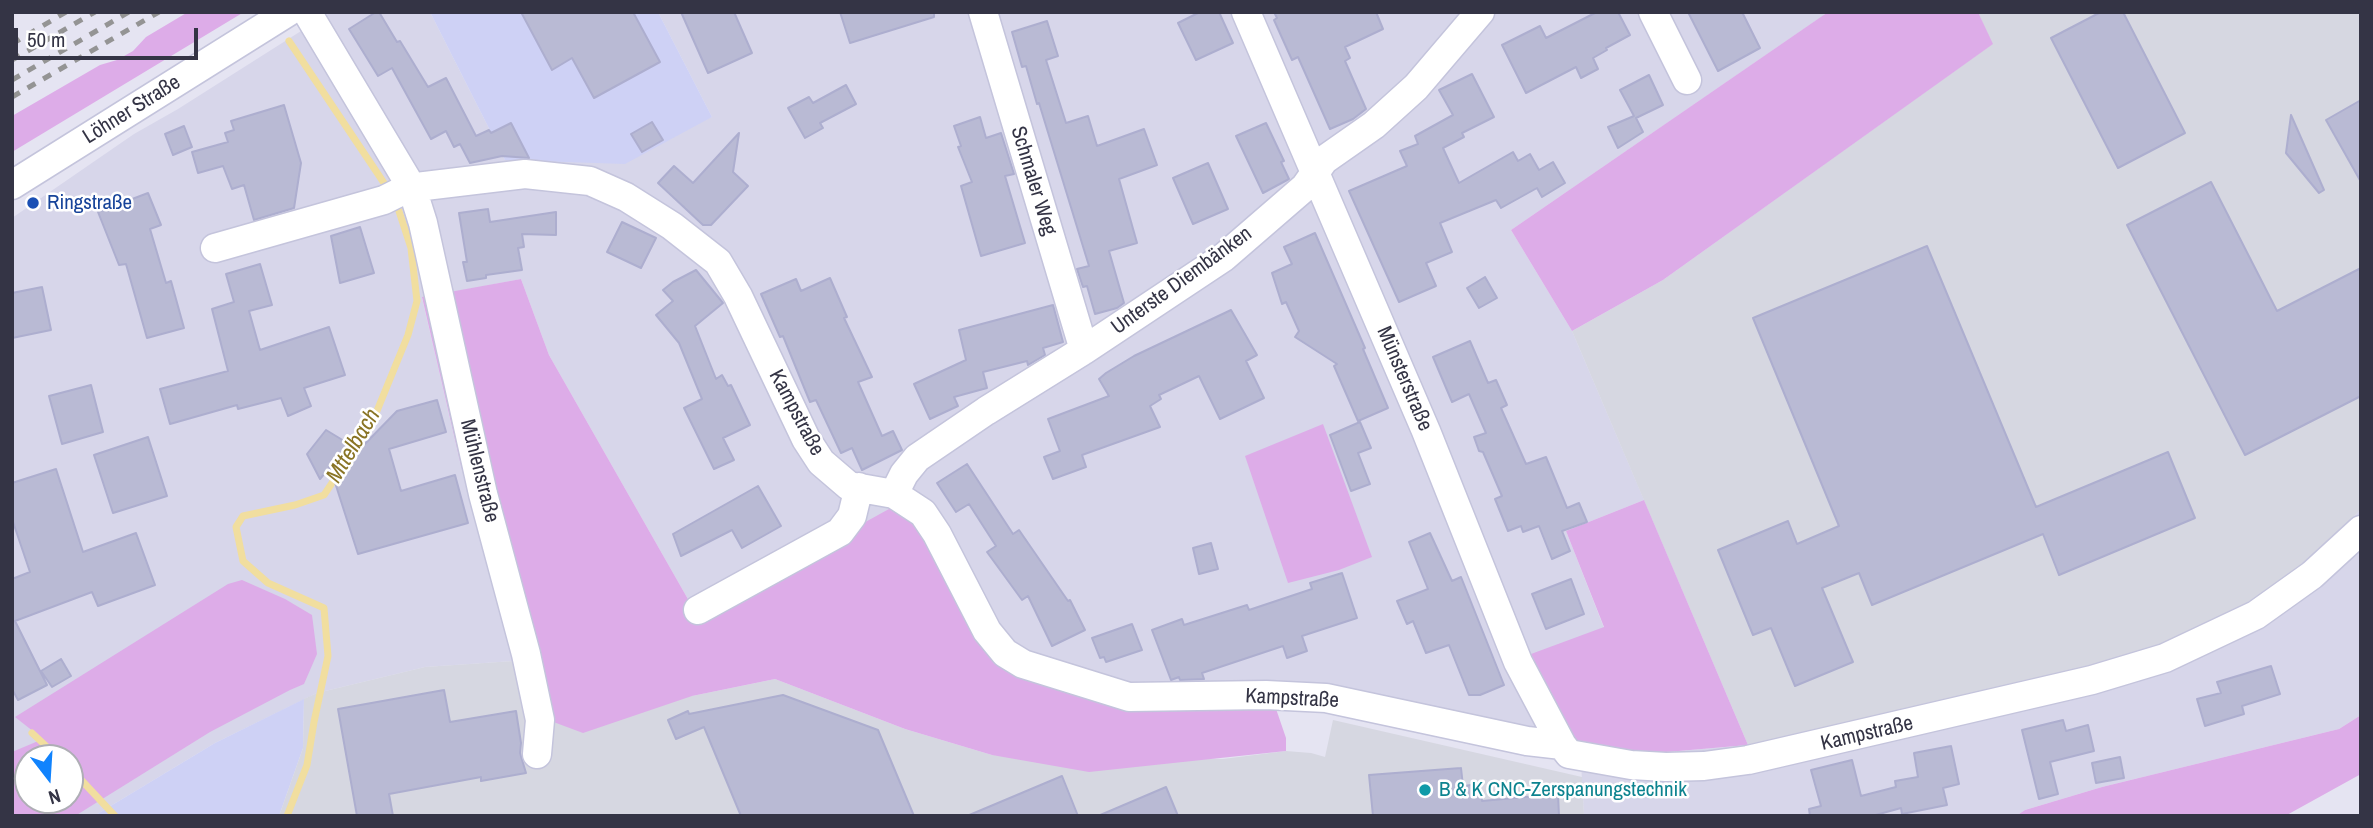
<!DOCTYPE html>
<meta charset="utf-8">
<style>
body{margin:0}
#map{position:relative;width:2373px;height:828px;overflow:hidden;background:#e5e4f2;font-family:"Archivo Narrow",sans-serif}
canvas{display:block}
.frame{position:absolute;inset:0;border:14px solid #343445;pointer-events:none}
.north{position:absolute;left:14px;top:744px;width:70px;height:70px;box-sizing:border-box;background:#fff;border:2px solid #aeaeb5;border-radius:50%;rotate:163deg;font-size:19px;font-weight:700;line-height:28px;text-align:center;color:#343445}
.north::after{content:'';display:block;margin:auto;width:24px;height:32px;background:#1183fd;clip-path:polygon(50% 0,100% 100%,50% 72%,0 100%)}
.scale{position:absolute;left:14px;top:28px;width:184px;height:32px;box-sizing:border-box;border:4px solid #343445;border-top:0;padding-left:9px;font-size:21px;line-height:24px;white-space:nowrap;color:#343445;-webkit-text-stroke:5px #fff;paint-order:stroke}
</style>
<div id="map">
<canvas width="2373" height="828"></canvas>
<div class="frame"></div>
<div class="north">N</div>
<div class="scale">50 m</div>
</div>
<script>
const c = document.querySelector('canvas').getContext('2d');
c.lineJoin = 'round';
function paint(path, color) { c.fillStyle = color; c.fill(path, 'evenodd'); }
const toPath = rows => new Path2D(rows.map(r => 'M' + r).join(''));
function stroke(path, color, width, dash) { c.strokeStyle = color; c.lineWidth = width; c.lineCap = dash ? 'butt' : 'round'; c.setLineDash(dash || []); c.stroke(path); }
function write(font, color, halo, rows, align = 'center') {
  c.font = font + ' "Archivo Narrow",sans-serif'; c.lineWidth = 5; c.setLineDash([]); c.textBaseline = 'middle'; c.strokeStyle = halo; c.fillStyle = color; for (const [text, x, y, turn = 0] of rows) {
    c.save(); c.translate(x, y); c.rotate((+turn || 0) * Math.PI / 180); c.textAlign = isNaN(turn) ? turn : align; if (halo) c.strokeText(text, 0, 0); c.fillText(text, 0, 0); c.restore();
  }
}
const residential = toPath([
 [331,12,430,12,505,160,712,117,658,12,1823,12,1824,15,1511,230,1572,331,1644,500,1566,531,1604,628,1575,742,1351,694,1128,699,697,615,549,355,521,279,422,298,461,466,521,655,514,661,425,667,317,693,215,743,94,816,12,816,12,218,134,134,178,109],
 [28,758,70,758,70,800,28,800],
 [2361,509,2361,715,2339,729,2102,787,2025,810,2016,816,1584,816,1580,745,1632,755,1748,745,2024,684,2233,612,2282,580,2326,546]
]);
const commercial = toPath([
 [430,12,658,12,712,117,625,164,505,160],
 [304,699,303,748,279,816,94,816,215,743]
]);
const industrial = toPath([
 [1978,12,2361,12,2361,509,2326,546,2282,580,2233,612,2159,648,2024,684,1748,745,1572,331,1663,280,1992,44],
 [514,661,692,696,775,679,905,729,992,755,1223,759,1286,751,1311,753,1325,757,1333,720,1582,777,1584,816,279,816,303,748,304,699,317,693,425,667]
]);
const green = toPath([
 [188,12,244,12,12,152,12,116,100,65,117,60,133,51,146,37],
 [1828,12,1978,12,1993,44,1663,280,1572,331,1511,230],
 [521,279,549,355,697,615,898,504,925,526,1023,672,1274,703,1286,738,1286,751,1089,772,992,755,905,729,775,679,692,696,583,733,524,711,514,661,521,655,461,466,422,297],
 [1323,424,1372,557,1339,570,1288,583,1245,456],
 [1644,500,1748,745,1632,755,1575,742,1531,654,1604,627,1566,531],
 [242,580,285,599,312,615,317,654,304,684,290,690,210,732,75,816,12,816,12,752,43,739,15,717,228,584],
 [28,758,70,758,70,800,28,800],
 [2361,715,2361,774,2285,816,2016,816,2025,810,2102,787,2339,729]
]);
const stream = toPath([
 [289,41,390,192],
 [350,456,372,423,408,335,417,301,411,248,396,202],
 [32,733,59,758],
 [70,768,115,816],
 [287,816,307,765,314,722,328,656,324,608,268,583,243,561,236,527,243,516,295,505,324,495,338,474]
]);
const building = toPath([
 [376,12,379,12,397,42,400,41,428,87,446,78,476,136,489,130,491,133,511,123,529,158,502,156,470,163,460,144,454,147,446,131,431,139,392,68,378,76,349,29,376,12],
 [521,12,633,12,660,62,594,98,572,58,552,70,521,12],
 [681,12,734,12,752,53,708,73,681,12],
 [840,12,934,12,934,17,850,43,840,12],
 [1200,12,1219,12,1233,43,1196,60,1178,23,1200,12],
 [1274,12,1376,12,1383,29,1345,47,1350,58,1345,61,1366,109,1353,119,1330,129,1298,57,1292,60,1274,20,1277,18,1274,12],
 [1597,12,1618,12,1630,35,1606,48,1607,50,1593,58,1598,69,1581,78,1576,67,1526,93,1502,45,1540,26,1546,38,1597,12],
 [1688,12,1742,12,1760,48,1718,71,1688,12],
 [2101,12,2123,12,2185,133,2118,168,2051,38,2101,12],
 [1047,21,1058,56,1046,60,1066,123,1088,116,1097,146,1144,129,1157,165,1119,179,1137,243,1109,251,1124,303,1117,308,1095,314,1087,286,1083,287,1077,269,1089,266,1039,103,1037,104,1026,66,1022,67,1012,32,1047,21],
 [1472,74,1494,117,1462,133,1464,137,1443,148,1459,183,1513,152,1518,161,1530,154,1539,170,1553,162,1565,183,1542,197,1537,188,1501,208,1496,200,1440,223,1452,252,1426,263,1436,286,1399,302,1349,191,1407,166,1400,151,1418,144,1415,136,1453,115,1439,90,1472,74],
 [1649,75,1663,105,1636,118,1643,132,1618,148,1608,127,1634,116,1620,90,1649,75],
 [846,85,856,104,820,123,823,128,805,138,788,108,809,97,813,103,846,85],
 [2361,100,2361,182,2326,120,2361,100],
 [284,105,301,163,294,208,254,220,244,185,232,189,223,166,198,173,192,152,228,142,225,133,234,130,231,121,284,105],
 [2291,115,2324,190,2319,193,2286,153,2291,115],
 [980,117,986,138,1001,133,1014,174,1005,176,1025,243,981,256,961,186,972,182,958,147,961,146,954,126,980,117],
 [652,122,663,140,642,152,631,134,652,122],
 [1266,123,1284,161,1281,162,1289,179,1263,193,1236,136,1266,123],
 [184,126,192,147,173,155,165,134,184,126],
 [739,133,733,172,748,186,711,225,703,225,658,183,674,166,693,183,739,133],
 [1208,163,1228,209,1193,224,1173,178,1208,163],
 [2211,182,2277,311,2361,268,2361,396,2245,455,2127,225,2211,182],
 [148,193,161,225,150,229,166,283,171,281,184,328,147,338,126,264,119,265,98,212,148,193],
 [488,209,490,222,556,212,556,235,522,234,524,247,518,248,522,270,486,275,486,278,467,281,463,262,467,262,459,213,488,209],
 [622,222,656,238,641,268,607,252,622,222],
 [360,227,374,273,340,283,331,236,360,227],
 [1315,233,1365,348,1363,349,1388,408,1358,421,1334,366,1337,364,1295,337,1299,331,1286,302,1282,304,1272,273,1292,264,1284,247,1315,233],
 [1927,246,2036,507,2168,452,2195,518,2059,575,2043,534,1872,605,1859,573,1822,588,1853,662,1795,686,1771,628,1753,635,1718,550,1788,521,1797,544,1839,526,1753,318,1927,246],
 [260,264,272,305,249,311,260,350,329,327,345,375,304,388,311,406,288,416,281,398,238,409,237,405,170,424,160,389,228,371,212,309,234,302,226,274,260,264],
 [696,270,723,303,695,326,716,379,722,375,728,386,731,385,750,425,723,438,734,460,714,469,684,408,702,399,679,343,656,315,673,301,663,290,673,282,696,270],
 [1485,277,1497,298,1479,308,1467,288,1485,277],
 [830,278,847,317,844,318,872,377,858,382,882,436,893,431,902,450,862,470,852,448,841,453,816,400,810,402,783,336,780,337,761,294,796,279,801,291,830,278],
 [42,287,51,330,12,338,12,293,42,287],
 [1053,305,1063,342,1043,348,1045,355,1028,365,1027,361,983,372,987,388,954,397,958,406,930,419,914,384,966,360,959,330,1053,305],
 [1231,310,1257,355,1246,361,1264,398,1220,419,1199,376,1159,395,1161,399,1150,406,1160,427,1082,455,1086,467,1053,479,1044,457,1060,451,1048,419,1109,396,1099,379,1106,373,1134,356,1231,310],
 [1470,341,1488,383,1496,380,1507,405,1501,408,1526,464,1546,457,1567,508,1579,503,1587,522,1562,531,1570,551,1552,559,1539,526,1523,532,1521,526,1508,531,1495,499,1502,496,1483,452,1479,451,1474,437,1486,433,1469,394,1452,402,1433,357,1470,341],
 [91,385,103,432,62,444,49,396,91,385],
 [437,400,446,432,389,449,401,491,455,475,468,523,358,554,330,467,320,479,307,454,326,430,359,450,397,411,437,400],
 [1360,422,1371,448,1358,453,1370,484,1351,491,1330,435,1360,422],
 [148,437,167,496,113,513,94,455,148,437],
 [967,464,1013,534,1019,530,1068,601,1070,600,1085,630,1052,646,1028,596,1022,600,987,552,996,546,969,504,956,512,937,483,967,464],
 [56,469,83,552,136,533,155,585,98,606,92,592,15,621,47,685,18,700,12,689,12,579,30,572,12,519,12,483,56,469],
 [758,486,781,526,742,548,732,530,681,556,673,534,758,486],
 [1430,533,1452,581,1461,577,1504,685,1480,695,1469,695,1449,645,1426,653,1413,621,1407,624,1397,601,1428,589,1409,542,1430,533],
 [1211,543,1218,569,1199,574,1193,548,1211,543],
 [1342,573,1357,618,1302,636,1307,651,1287,658,1283,646,1202,673,1204,679,1180,680,1179,677,1171,680,1152,630,1182,619,1184,625,1247,605,1249,610,1312,589,1310,583,1342,573],
 [1571,579,1584,614,1546,629,1532,594,1571,579],
 [1132,624,1142,650,1106,662,1104,657,1100,658,1092,638,1132,624],
 [61,659,71,676,52,687,41,671,61,659],
 [2271,666,2280,694,2242,706,2244,714,2205,726,2197,699,2221,693,2217,682,2271,666],
 [444,690,450,722,516,711,521,743,520,753,526,773,481,781,481,777,389,794,393,816,357,816,338,709,444,690],
 [783,695,878,730,914,816,741,816,704,727,676,739,668,720,688,711,689,714,783,695],
 [2063,720,2066,731,2088,725,2094,751,2050,762,2058,794,2039,799,2022,730,2063,720],
 [1951,746,1959,784,1943,788,1947,805,1902,814,1901,808,1872,816,1810,816,1809,809,1821,806,1811,770,1852,760,1861,796,1896,787,1895,781,1918,777,1914,753,1951,746],
 [2120,757,2124,778,2096,783,2092,763,2120,757],
 [1461,768,1463,786,1480,784,1482,801,1558,794,1559,816,1373,816,1369,775,1461,768],
 [1062,776,1078,816,967,816,1062,776],
 [1166,787,1178,816,1098,816,1166,787]
]);
const minor = toPath([
 [307,12,412,188,423,223,483,494,526,654,540,720,537,754],
 [983,12,1084,350],
 [1246,12,1426,431,1518,662,1562,745,1569,754,1631,765,1666,767,1704,766,1748,760,2092,680,2165,658,2256,615,2312,575,2361,530],
 [1653,12,1687,80],
 [12,185,288,12],
 [215,248,384,200,408,188,525,174,590,181,626,197,672,226,718,262,738,296,806,439,821,462,849,486,894,494,923,513,937,534,987,631,1005,653,1023,664,1129,697,1266,695,1326,698,1527,741,1562,745],
 [894,494,904,474,917,458,986,411,1084,350,1224,257,1305,187,1324,160,1374,125,1416,87,1480,12],
 [698,610,840,532,852,516,859,487]
]);
const rail = toPath([
 [12,44,66,12],
 [12,60,95,12],
 [12,80,129,12],
 [12,97,159,12]
]);
const markers = [
 [33,203,7,"#1a4fb4"],
 [1425,790,7,"#0f9aa8"]
];
const streetNames = [
 ["Löhner Straße",132,110,-32],
 ["Schmaler Weg",1033,181,73],
 ["Unterste Diembänken",1182,281,-36],
 ["Münsterstraße",1404,379,67],
 ["Kampstraße",796,413,62],
 ["Mühlenstraße",479,471,76],
 ["Kampstraße",1292,699,3],
 ["Kampstraße",1867,734,-13]
];
const transitNames = [
 ["Ringstraße",47,203]
];
const cultureNames = [
 ["B & K CNC-Zerspanungstechnik",1439,790]
];
const waterNames = [
 ["Mttelbach",354,446,-59]
];
paint(residential, '#d7d6ea');
paint(commercial, '#ced1f5');
paint(industrial, '#d6d7e1');
paint(green, '#ddace8');
stroke(stream, '#f1de9f', 7);
paint(building, '#b9bad4');
stroke(building, '#adaecf', 2);
stroke(minor, '#c4c4dc', 31);
stroke(minor, '#fff', 28);
stroke(rail, '#949494', 5, [9, 9]);
for (const [x, y, r, color] of markers) { const dot = new Path2D(); dot.arc(x, y, r, 0, 2 * Math.PI); c.fillStyle = color; c.fill(dot); stroke(dot, '#fff', 2.5); }
write('21px', '#343445', '#fff', streetNames);
write('21px', '#164399', '#fff', transitNames, 'left');
write('21px', '#0d838f', '#fff', cultureNames, 'left');
write('italic 23px', '#897425', '#fff', waterNames);
</script>
